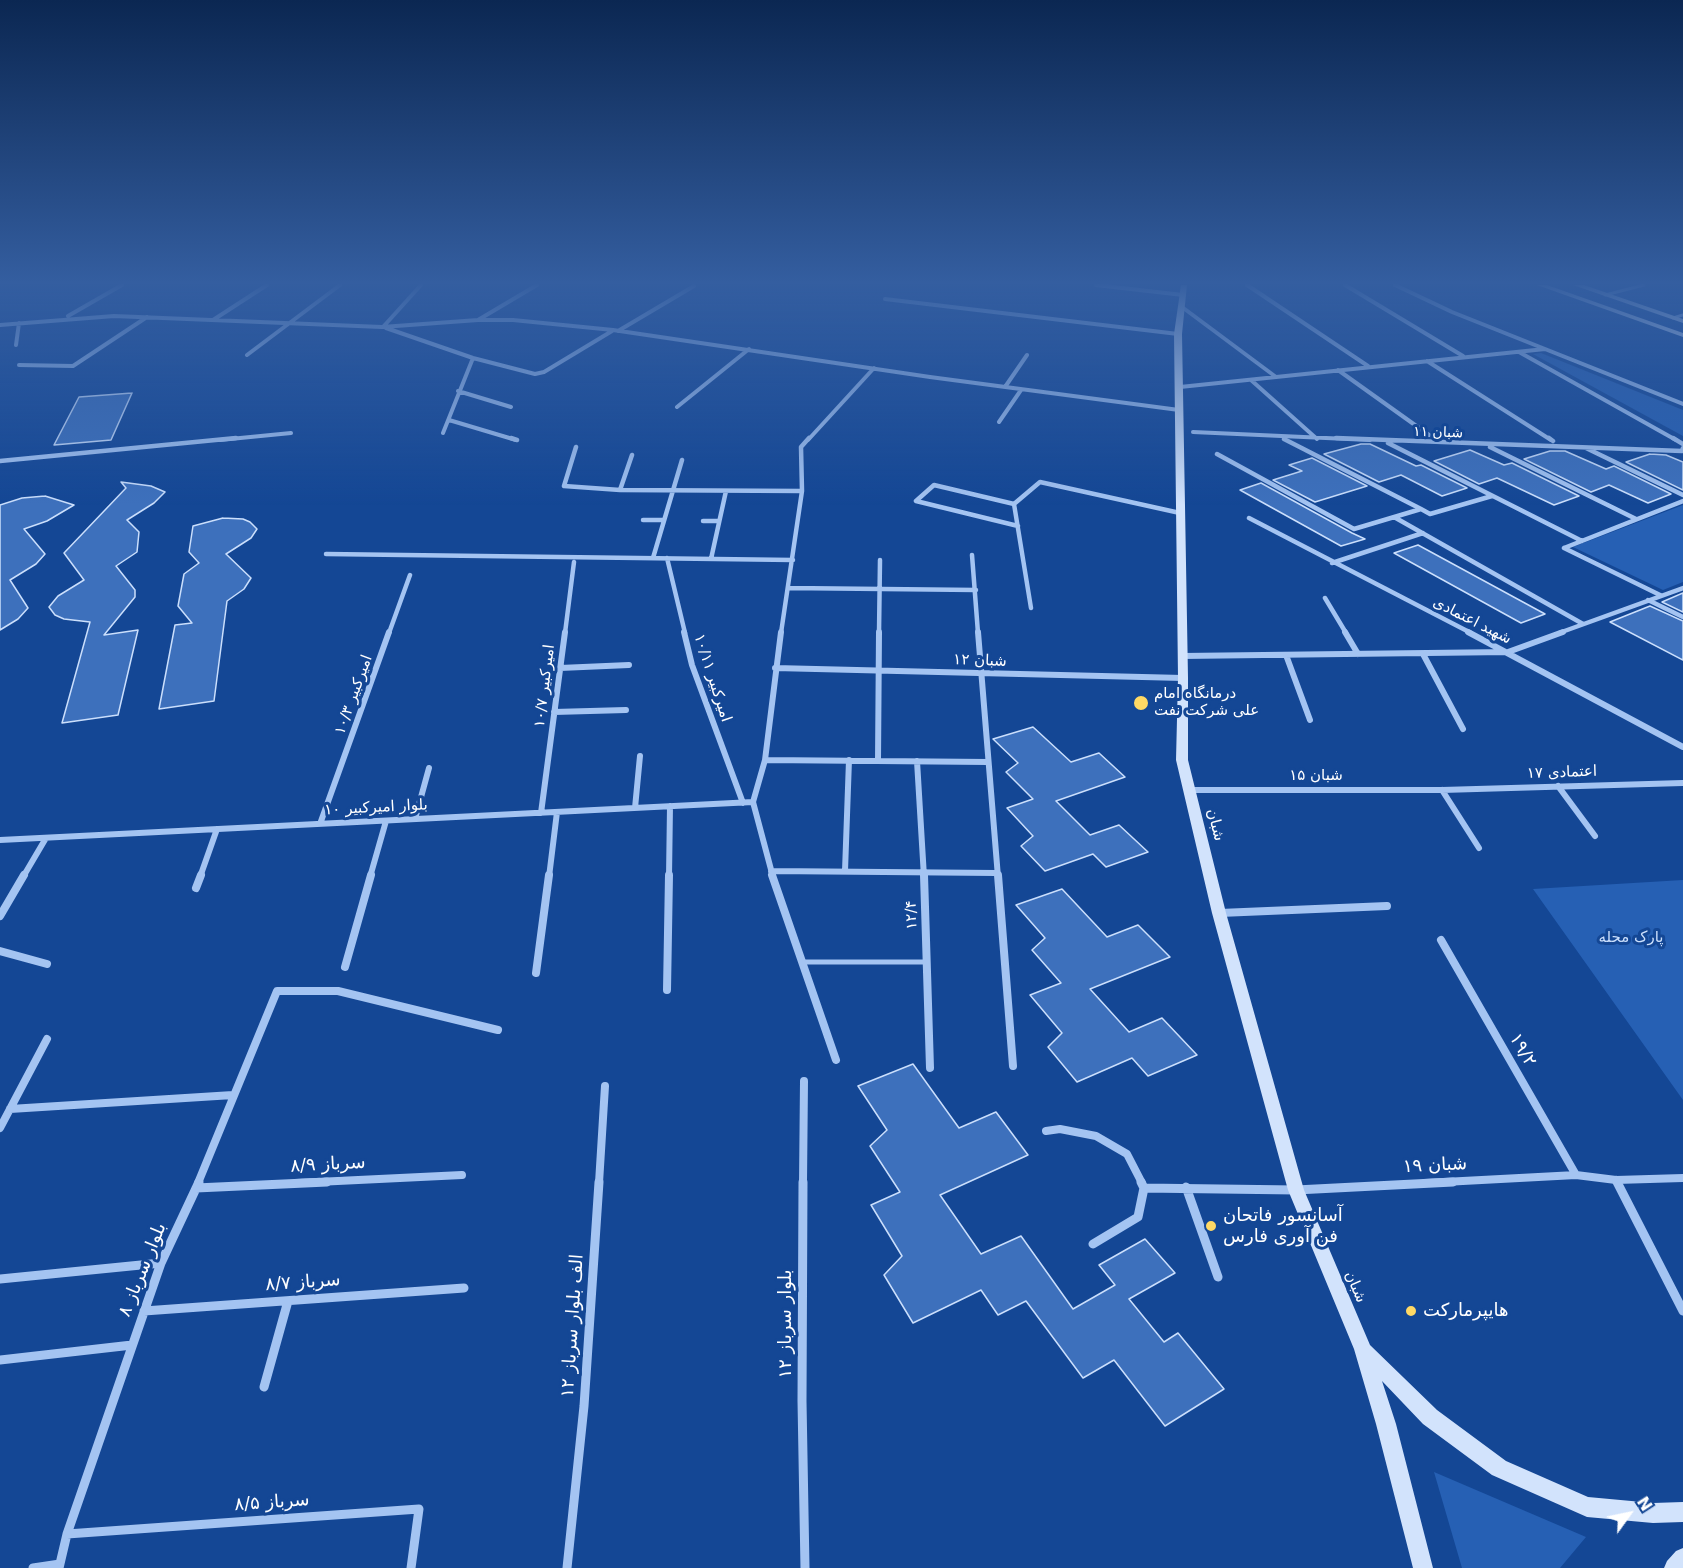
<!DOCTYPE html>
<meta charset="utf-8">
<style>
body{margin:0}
#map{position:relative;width:1683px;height:1568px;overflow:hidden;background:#144795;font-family:"DejaVu Sans",sans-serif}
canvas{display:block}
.north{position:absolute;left:1599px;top:1484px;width:60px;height:60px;-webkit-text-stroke:4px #144795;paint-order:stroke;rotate:57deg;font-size:16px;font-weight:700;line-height:24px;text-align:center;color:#fff}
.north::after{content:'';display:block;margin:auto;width:21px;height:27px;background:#fff;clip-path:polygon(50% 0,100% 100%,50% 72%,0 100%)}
</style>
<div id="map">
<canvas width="1683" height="1568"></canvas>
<div class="north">N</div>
</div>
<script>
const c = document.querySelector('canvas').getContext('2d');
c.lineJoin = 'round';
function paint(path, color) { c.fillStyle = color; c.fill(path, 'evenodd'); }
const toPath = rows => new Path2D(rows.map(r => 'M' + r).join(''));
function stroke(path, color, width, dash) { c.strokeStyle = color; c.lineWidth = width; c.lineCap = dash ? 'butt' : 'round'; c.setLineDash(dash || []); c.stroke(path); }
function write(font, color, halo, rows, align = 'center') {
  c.font = font + ' "DejaVu Sans",Cairo,sans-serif'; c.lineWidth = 6; c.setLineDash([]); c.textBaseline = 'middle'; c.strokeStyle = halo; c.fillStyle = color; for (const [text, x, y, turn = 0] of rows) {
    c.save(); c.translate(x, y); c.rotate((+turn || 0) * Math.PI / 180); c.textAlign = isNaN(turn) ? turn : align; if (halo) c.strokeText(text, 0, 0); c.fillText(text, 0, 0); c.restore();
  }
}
const green = toPath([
 [1541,353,1683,410,1683,436,1533,354],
 [1683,505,1683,582,1663,590,1573,547],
 [1683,880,1683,1100,1533,889],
 [1434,1472,1586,1537,1560,1568,1462,1568]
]);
const building = toPath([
 [132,393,111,440,54,445,79,397,132,393],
 [1361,444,1370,444,1416,466,1421,465,1467,488,1442,496,1401,475,1379,482,1324,454,1361,444],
 [1470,450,1504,465,1512,463,1579,496,1554,505,1497,478,1479,484,1434,461,1470,450],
 [1550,451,1565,451,1606,469,1614,466,1671,494,1648,503,1609,485,1591,492,1524,459,1550,451],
 [1650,454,1666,455,1683,462,1683,490,1626,462,1650,454],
 [1312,458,1367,486,1315,502,1273,480,1302,471,1289,465,1312,458],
 [121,482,151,486,165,492,154,503,127,520,139,532,137,552,116,566,135,590,135,597,104,635,138,630,118,715,62,723,90,622,64,619,55,615,49,607,58,596,84,580,64,553,126,488,121,482],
 [1261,483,1352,533,1365,539,1341,546,1240,490,1261,483],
 [45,496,74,505,47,521,24,529,45,554,36,564,10,580,28,608,18,619,0,630,0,505,22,498,45,496],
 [223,518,243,519,250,522,257,529,251,538,226,554,251,578,244,589,227,601,214,701,159,709,175,625,192,623,178,606,184,574,199,563,189,552,193,526,223,518],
 [1418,545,1545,614,1521,623,1394,553,1418,545],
 [1683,593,1683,612,1662,602,1683,593],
 [1650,606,1683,621,1683,660,1610,622,1650,606],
 [1033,727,1071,762,1099,753,1125,777,1056,801,1090,835,1119,825,1148,852,1106,867,1093,854,1045,871,1021,846,1033,836,1007,808,1033,799,1006,772,1018,763,993,739,1033,727],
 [1062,889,1107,937,1138,925,1170,957,1090,989,1129,1032,1162,1018,1197,1055,1148,1076,1132,1058,1077,1082,1048,1047,1062,1033,1030,995,1061,983,1032,950,1045,938,1016,905,1062,889],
 [913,1064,959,1128,996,1112,1028,1155,940,1195,981,1254,1021,1236,1073,1309,1115,1285,1099,1265,1145,1239,1175,1273,1129,1299,1164,1342,1178,1333,1224,1389,1165,1426,1114,1360,1083,1378,1026,1301,998,1315,981,1290,913,1323,884,1275,902,1256,871,1205,900,1192,870,1146,887,1130,858,1086,913,1064]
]);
const laneFar1 = toPath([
 [1605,295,1644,285],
 [1673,318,1683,315]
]);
const lane = toPath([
 [802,962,927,962]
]);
const streetFar4 = toPath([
 [1096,285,1183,295],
 [1247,285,1368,366],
 [1345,285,1463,356],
 [1395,285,1452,312,1683,404],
 [885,299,1178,334],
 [1182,307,1276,377],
 [68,316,122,285],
 [213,320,267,285],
 [478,320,537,285],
 [0,325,114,316,382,327,478,320,513,320,613,330,930,377,1179,410],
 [383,327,421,285],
 [386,328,473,358,535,374,544,372,612,331],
 [618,331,694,286],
 [16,345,19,323],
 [1519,352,1676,440],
 [247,355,340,285],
 [1427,361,1551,440],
 [19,365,73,366,147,317],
 [1338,370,1429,435],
 [1251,380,1317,439],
 [1005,387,1027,355],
 [1180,387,1545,349],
 [458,391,511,407],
 [677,407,749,349],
 [449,420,516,440],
 [999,422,1021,390],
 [1193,432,1370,440],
 [443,433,473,358],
 [220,440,291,433],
 [808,440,874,368]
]);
const streetFar3 = toPath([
 [511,438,517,440],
 [1336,438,1682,451,1683,448],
 [1549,438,1553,441],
 [1673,438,1683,444],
 [1388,443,1582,541],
 [576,447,564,486,620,490,802,491],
 [1490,447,1636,519],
 [1586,448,1683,495],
 [1217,454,1354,529,1421,509,1284,439],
 [0,461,236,438],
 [620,490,632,455],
 [1014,504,934,485,916,501,1018,526],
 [1421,509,1430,514,1492,496],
 [1394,517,1583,624],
 [1249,518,1471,633],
 [643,520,664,520],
 [703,521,719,521],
 [1564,548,1683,501],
 [1564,548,1660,595],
 [326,554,793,560],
 [972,555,978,633],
 [653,558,682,460],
 [667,558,685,633],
 [711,559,726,491],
 [1332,563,1423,533],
 [788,588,976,590],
 [1325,598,1346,633],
 [1648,600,1683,617],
 [1031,608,1014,504,1040,482,1180,513],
 [389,633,410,575],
 [565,633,574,562],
 [781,633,802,491,801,447,809,438],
 [879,633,880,560],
 [1559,633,1683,588]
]);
const streetFar2 = toPath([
 [684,632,692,665,743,803],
 [978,632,998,877],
 [1345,632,1358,654],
 [1468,632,1683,747],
 [1423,654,1463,729],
 [1286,655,1310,720],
 [1182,656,1508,652,1563,632],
 [560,668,629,665],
 [775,668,1183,678],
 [554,712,626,710],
 [765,760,988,762],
 [878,761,879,632],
 [917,761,924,877],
 [1558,786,1595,836],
 [1189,790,1442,790,1683,783],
 [1442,790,1479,848],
 [635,808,640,756],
 [541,813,565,632],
 [415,819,429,768],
 [320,824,389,632],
 [0,840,753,802],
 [771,871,996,873],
 [845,871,849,760],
 [23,877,46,838],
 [200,877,217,829],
 [370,877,386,821],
 [549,877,557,812],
 [669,877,670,806],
 [773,877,753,802,765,760,781,632]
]);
const streetFar1 = toPath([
 [772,875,836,1060],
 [924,875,930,1068],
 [998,875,1013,1066],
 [196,888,201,875],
 [1220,913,1387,906],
 [0,916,24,875],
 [1441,940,1576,1175],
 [0,951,47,964],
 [345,967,371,875],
 [536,973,549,875],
 [667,990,669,875],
 [10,1109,233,1095],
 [0,1128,47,1039],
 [1046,1131,1060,1129,1096,1136,1127,1154,1142,1183],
 [1616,1180,1618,1183],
 [198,1183,277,991,338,991,498,1030],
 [296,1183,462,1175],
 [599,1183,605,1086],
 [803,1183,804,1081],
 [1425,1183,1576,1175,1616,1180,1683,1178]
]);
const street = toPath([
 [803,1182,802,1401,805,1568],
 [1617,1182,1683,1311],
 [1186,1187,1218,1277],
 [196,1188,327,1182],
 [1144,1188,1296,1190,1453,1182],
 [1093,1244,1138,1217,1144,1188,1141,1182],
 [0,1279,161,1263],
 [144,1311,464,1288],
 [0,1360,132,1345],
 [264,1387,288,1301],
 [67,1534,419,1509,411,1568],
 [33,1568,60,1564],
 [59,1568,67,1534,161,1263,199,1182],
 [567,1568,584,1406,599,1182]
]);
const secondary = toPath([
 [1181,285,1187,285,1182,334,1188,678,1188,760,1226,913,1304,1190,1370,1345,1437,1410,1506,1461,1588,1497,1653,1503,1683,1502,1683,1522,1653,1523,1587,1517,1492,1475,1423,1424,1382,1381,1396,1424,1433,1568,1413,1568,1376,1424,1354,1349,1288,1190,1212,913,1176,760,1178,678,1174,334,1181,285],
 [1537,285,1547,285,1683,333,1683,337,1537,285],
 [1573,285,1584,285,1683,319,1683,323,1573,285],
 [1683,1548,1683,1568,1664,1568,1667,1561,1676,1551,1683,1548]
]);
const markers = [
 [1141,703,8,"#ffd965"],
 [1211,1226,6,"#ffd965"],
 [1411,1311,6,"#ffd965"]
];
const farStreetnames = [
 ["۱۱ شبان",1438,433,2]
];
const streetNames = [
 ["شهید اعتمادی",1472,621,27],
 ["۱۲ شبان",980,661,2],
 ["۱۰/۱۱ امیرکبیر",712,678,72],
 ["۱۰/۷ امیرکبیر",545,686,-83],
 ["۱۰/۳ امیرکبیر",354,695,-70],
 ["۱۷ اعتمادی",1562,773,-2],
 ["۱۵ شبان",1316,776],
 ["۱۰ بلوار امیرکبیر",376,808,-3],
 ["شبان",1215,825,76],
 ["۱۲/۴",912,915,-92],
 ["شبان",1355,1287,67]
];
const poiNames = [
 ["درمانگاه امام",1154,694],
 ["علی شرکت نفت",1154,711]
];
const parkNames = [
 ["پارک محله",1631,938]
];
const nearStreetnames = [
 ["۱۹/۲",1522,1050,60],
 ["۸/۹ سرباز",328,1165,-3],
 ["۱۹ شبان",1435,1166,-3],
 ["۸ بلوار سرباز",143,1270,-68],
 ["۸/۷ سرباز",303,1283,-4],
 ["۱۲ بلوار سرباز",786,1324,-90],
 ["۱۲ الف بلوار سرباز",573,1326,-86],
 ["۸/۵ سرباز",272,1503,-4]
];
const nearPoinames = [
 ["آسانسور فاتحان",1223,1216],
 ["فن آوری فارس",1223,1237],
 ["هایپرمارکت",1423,1311]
];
paint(green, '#2660b4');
paint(building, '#3d70bc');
stroke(building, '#cbdffc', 1.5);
stroke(laneFar1, '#a4c4f2', 3);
stroke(lane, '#a4c4f2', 5);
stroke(streetFar4, '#a4c4f2', 4);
stroke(streetFar3, '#a4c4f2', 4.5);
stroke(streetFar2, '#a4c4f2', 6);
stroke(streetFar1, '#a4c4f2', 8);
stroke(street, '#a4c4f2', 9);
paint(secondary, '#d2e3fc');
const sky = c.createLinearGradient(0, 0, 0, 505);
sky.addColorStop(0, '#0b2752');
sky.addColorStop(0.56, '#345ea0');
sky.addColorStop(1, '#345ea000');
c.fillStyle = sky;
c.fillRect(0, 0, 1683, 505);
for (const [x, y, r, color] of markers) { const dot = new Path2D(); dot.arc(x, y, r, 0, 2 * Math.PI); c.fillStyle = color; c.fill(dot); stroke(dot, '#144795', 2); }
write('14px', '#fff', '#144795', farStreetnames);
write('15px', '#fff', '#144795', streetNames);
write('15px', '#fff', '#144795', poiNames, 'left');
write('15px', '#cbdffc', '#144795', parkNames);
write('18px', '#fff', '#144795', nearStreetnames);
write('18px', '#fff', '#144795', nearPoinames, 'left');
</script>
